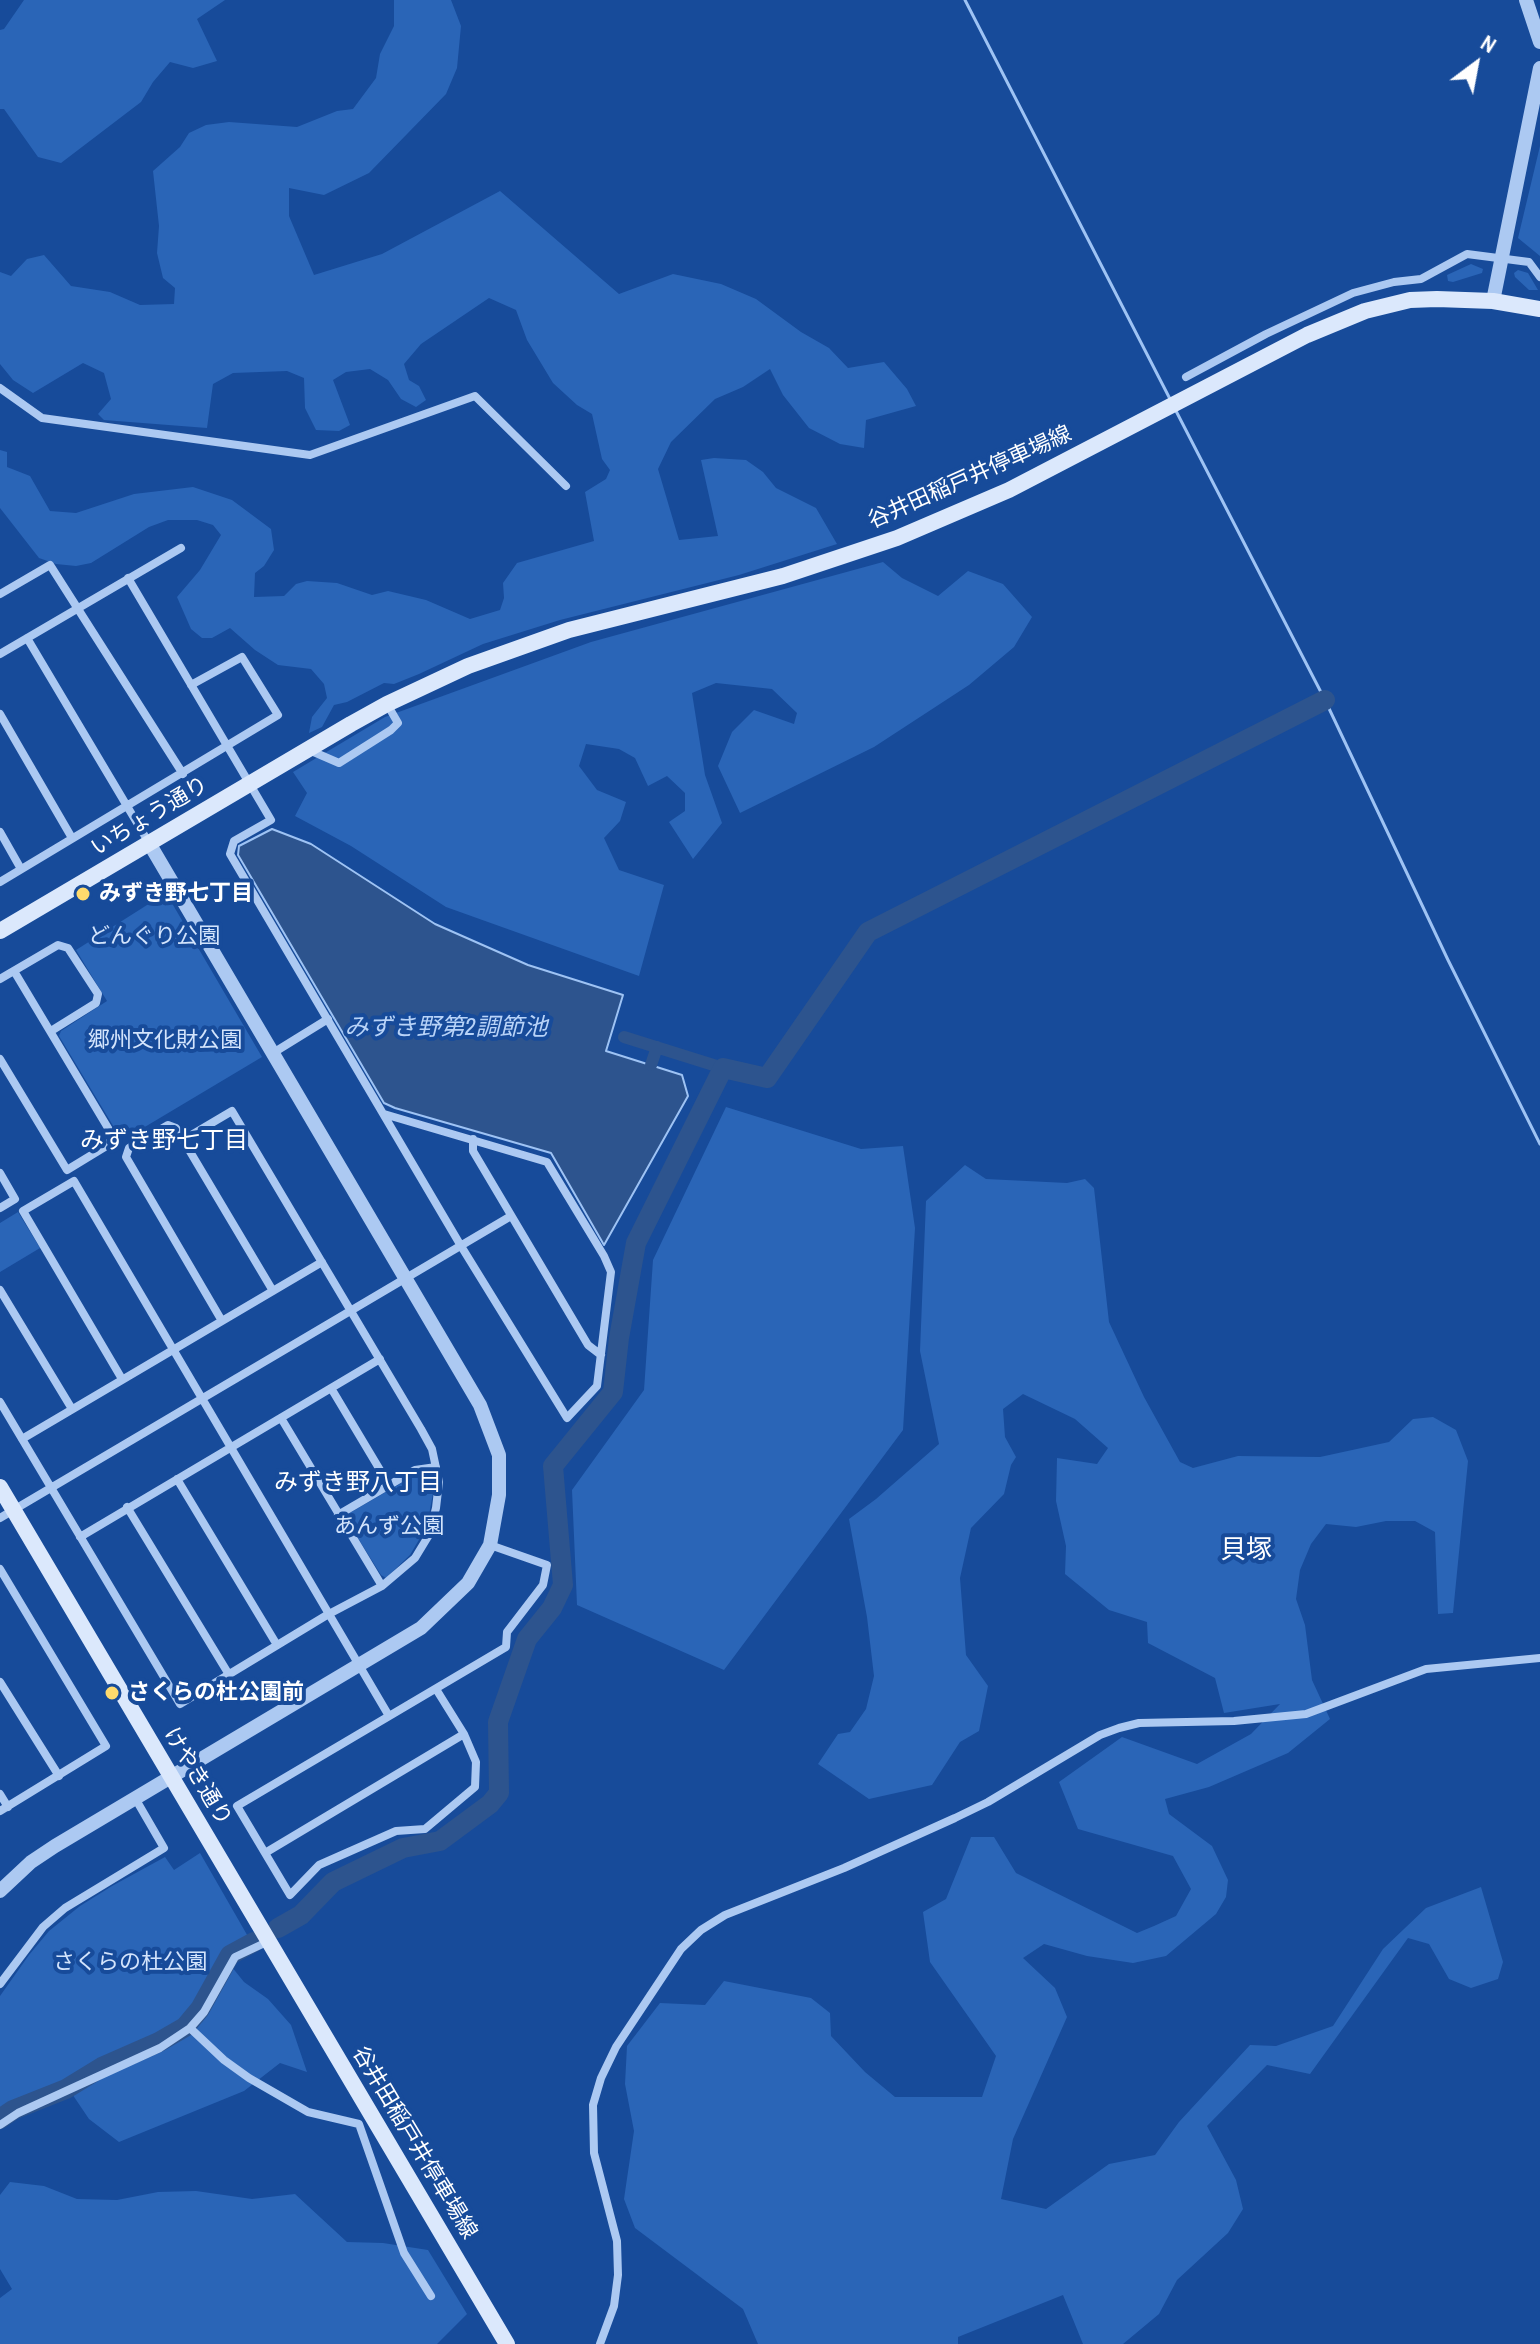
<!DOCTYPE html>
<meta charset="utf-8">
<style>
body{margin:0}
#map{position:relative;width:1540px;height:2344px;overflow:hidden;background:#174b9a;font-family:"Archivo Narrow",sans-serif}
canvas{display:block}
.north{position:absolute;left:1436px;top:24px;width:80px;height:80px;-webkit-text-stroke:6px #174b9a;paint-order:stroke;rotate:32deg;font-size:22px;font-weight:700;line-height:32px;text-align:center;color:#fff}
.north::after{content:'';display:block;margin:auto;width:28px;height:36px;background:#fff;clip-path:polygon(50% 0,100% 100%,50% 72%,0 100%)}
</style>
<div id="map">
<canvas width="1540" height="2344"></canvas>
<div class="north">N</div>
</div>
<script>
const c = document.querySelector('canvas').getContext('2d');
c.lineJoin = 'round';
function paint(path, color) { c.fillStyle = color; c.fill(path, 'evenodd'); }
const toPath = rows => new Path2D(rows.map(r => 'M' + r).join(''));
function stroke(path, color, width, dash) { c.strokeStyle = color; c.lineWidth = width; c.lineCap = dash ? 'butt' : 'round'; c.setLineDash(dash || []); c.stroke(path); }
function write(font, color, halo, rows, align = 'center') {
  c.font = font + ' "Archivo Narrow","Noto Sans JP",sans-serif'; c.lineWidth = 8; c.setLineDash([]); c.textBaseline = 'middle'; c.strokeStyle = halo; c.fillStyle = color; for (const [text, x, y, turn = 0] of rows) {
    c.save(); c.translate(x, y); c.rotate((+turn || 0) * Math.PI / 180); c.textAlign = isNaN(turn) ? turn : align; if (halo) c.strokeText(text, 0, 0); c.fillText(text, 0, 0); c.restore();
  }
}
const green = toPath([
 [24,0,225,0,197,19,217,61,193,68,170,62,153,82,141,102,61,163,38,157,4,109,0,109,0,30,4,29],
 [394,0,451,0,461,26,457,68,446,94,369,173,324,195,289,188,289,216,314,275,382,254,500,191,619,294,673,274,721,284,756,299,801,332,829,348,848,368,884,362,907,389,916,406,866,420,864,448,840,444,809,428,783,395,770,369,743,387,715,399,671,442,658,469,679,540,718,536,701,460,714,458,746,460,763,472,776,488,816,508,837,544,739,575,560,620,483,644,419,674,394,684,384,683,347,702,334,705,322,727,309,733,312,717,327,698,324,684,311,669,278,665,255,650,230,628,212,638,202,638,191,629,177,597,200,570,221,535,213,525,197,520,168,520,149,527,91,563,76,566,56,564,39,558,0,508,0,450,7,452,7,467,30,476,50,511,76,513,134,494,193,487,232,500,271,529,274,550,264,566,255,573,254,597,284,596,296,584,307,581,337,583,372,595,388,591,426,600,470,619,500,610,504,598,503,583,517,563,594,541,585,492,606,479,610,470,602,459,592,414,577,405,553,383,527,340,516,310,489,298,421,344,404,364,409,380,419,386,426,400,416,407,401,399,388,380,370,369,346,372,333,380,350,425,339,431,316,430,305,408,304,378,287,371,233,373,213,384,207,428,104,420,98,414,111,399,104,373,83,363,33,393,13,380,0,364,0,272,11,276,27,259,44,255,71,286,110,292,140,305,174,304,175,288,163,278,157,253,159,226,153,171,180,147,189,133,206,125,229,122,297,127,337,111,353,109,376,78,380,54,394,26],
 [1540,146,1540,256,1518,238],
 [1471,264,1483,269,1482,273,1453,282,1448,281,1447,275],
 [1518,270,1528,273,1538,290,1529,290,1515,277,1514,273],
 [883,562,902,578,938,596,968,571,1003,584,1032,617,1014,647,969,685,874,747,740,813,718,766,732,732,754,710,794,724,797,713,772,689,716,683,692,693,705,775,722,823,693,859,669,822,685,811,685,793,667,776,648,786,635,758,619,749,586,744,579,766,597,790,626,802,620,821,604,838,619,870,664,885,639,976,446,907,351,846,295,816,307,793,293,772,385,717,591,642],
 [166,893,262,1057,128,1137,118,1134,59,1036,61,1031,107,1001,76,950],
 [726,1107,861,1149,903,1146,915,1228,903,1430,724,1670,577,1605,572,1490,644,1390,653,1260],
 [965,1165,986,1179,1067,1183,1085,1179,1094,1188,1109,1322,1144,1397,1180,1462,1193,1468,1238,1456,1320,1457,1389,1442,1413,1419,1433,1417,1456,1430,1468,1461,1453,1613,1438,1614,1435,1532,1415,1521,1386,1521,1356,1527,1326,1524,1311,1544,1300,1570,1296,1599,1305,1625,1312,1680,1330,1719,1288,1753,1209,1787,1165,1799,1169,1814,1212,1846,1228,1880,1226,1897,1216,1914,1166,1956,1133,1963,1087,1956,1044,1944,1023,1958,1055,1988,1067,2017,1013,2139,1001,2199,1046,2209,1109,2164,1155,2155,1179,2122,1250,2045,1276,2046,1333,2026,1383,1949,1426,1908,1481,1887,1503,1962,1498,1979,1471,1988,1449,1979,1429,1944,1408,1938,1310,2074,1267,2065,1207,2126,1236,2180,1243,2209,1228,2233,1177,2280,1159,2314,1123,2344,1083,2344,1063,2295,958,2337,958,2344,758,2344,743,2309,635,2228,624,2199,634,2131,625,2084,627,2046,660,2003,705,2005,724,1981,811,1998,830,2013,831,2036,865,2072,895,2097,982,2097,996,2056,930,1962,923,1912,946,1899,971,1837,994,1837,1016,1873,1137,1933,1154,1926,1176,1916,1191,1889,1173,1856,1078,1829,1059,1782,1122,1737,1197,1764,1251,1734,1280,1704,1224,1713,1215,1678,1148,1643,1147,1622,1109,1610,1065,1574,1066,1546,1056,1501,1057,1458,1097,1464,1108,1448,1075,1419,1023,1394,1003,1409,1005,1437,1016,1457,1011,1465,1004,1494,971,1528,960,1578,966,1655,988,1686,979,1731,960,1742,932,1785,869,1799,818,1764,838,1734,850,1732,866,1709,874,1676,867,1617,849,1519,876,1499,939,1444,920,1351,926,1201],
 [18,1212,40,1248,0,1272,0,1223],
 [432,1472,433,1493,427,1526,410,1555,386,1578,381,1575,346,1519,348,1514,417,1474],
 [200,1853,250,1940,223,1956,244,1982,268,1999,291,2025,307,2072,280,2063,244,2091,119,2142,89,2119,64,2082,0,2113,0,1996,29,1955,49,1931,80,1906,112,1886,165,1857,174,1870],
 [10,2182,44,2186,77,2199,117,2200,158,2192,196,2191,252,2199,295,2194,347,2242,383,2243,428,2250,467,2314,437,2344,0,2344,0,2298,12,2289,0,2269,0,2195]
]);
const water = toPath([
 [272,829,311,844,435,924,528,965,623,995,606,1051,682,1075,688,1096,604,1245,551,1153,395,1108,384,1103,238,855,239,846,272,829]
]);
const stream = toPath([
 [965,0,1170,399],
 [1175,409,1325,700,1448,960,1540,1144]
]);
const canal = toPath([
 [624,1037,723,1068],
 [651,1065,657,1047]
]);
const river = toPath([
 [278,1928,301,1915,333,1882,403,1848,440,1841,490,1804,499,1793,498,1722,527,1639,552,1608,563,1585,553,1466,613,1392,619,1338,636,1243,723,1068,767,1078,868,932,1325,700],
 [0,2119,13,2110,66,2089,102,2067,159,2042,185,2027,200,2009,230,1955,254,1942]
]);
const minor = toPath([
 [1186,377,1266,334,1353,293,1394,282,1421,279,1467,254,1529,262,1540,277],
 [0,388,42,418,310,455,475,396,566,486],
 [128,578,271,820,234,841,230,854,461,1246,567,1418,597,1386,611,1272,604,1256,547,1162,384,1114],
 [0,594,50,565,183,774],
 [27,638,149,843],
 [0,654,181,548],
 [0,714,72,838],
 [309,750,339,763,391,730,398,723,387,704],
 [0,832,21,869],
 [0,882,278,715,242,657,191,685],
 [0,979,58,945,68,948,98,994,96,1003,51,1031],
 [273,1053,328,1019],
 [0,1059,67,1170,108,1145,112,1138,111,1133,14,971],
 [473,1139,473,1151,588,1345,601,1355],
 [0,1173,15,1199,0,1208],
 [0,1290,72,1409],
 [222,1321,126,1157,129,1148,168,1125,176,1128,273,1291],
 [122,1379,23,1211,74,1181,389,1716],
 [331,1388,389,1485],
 [0,1402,180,1704,327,1615,382,1586,415,1558,429,1535,436,1508,439,1482,432,1449,421,1429,232,1111,183,1140],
 [281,1418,382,1586],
 [22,1439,322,1262],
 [177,1479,277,1645],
 [127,1507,228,1673],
 [338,1515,415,1470,436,1467],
 [0,1518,511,1216],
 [80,1537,380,1359],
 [0,1569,106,1746,0,1811],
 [0,1682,59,1776],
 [436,1689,464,1734,476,1762,475,1787,425,1829,396,1831,319,1865,290,1895,237,1806,506,1647,507,1632,543,1585,547,1565,490,1545],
 [0,1794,8,1807],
 [265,1853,464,1734],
 [0,1984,43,1927,65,1908,164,1848,135,1798],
 [190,2028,224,2060,249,2078,308,2112,359,2124,404,2253,431,2296],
 [0,2125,18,2113,160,2048,190,2028,204,2012,235,1957,269,1941],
 [600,2344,614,2306,618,2275,617,2241,594,2153,593,2105,601,2078,616,2047,681,1949,701,1930,725,1915,844,1868,955,1818,988,1802,1100,1735,1119,1728,1139,1723,1234,1721,1306,1714,1426,1669,1540,1658]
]);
const tertiary = toPath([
 [1526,0,1540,42],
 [1493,301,1540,68],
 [0,1891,31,1862,55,1846,421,1628,468,1583,490,1545,499,1495,499,1455,480,1405,149,843]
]);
const secondary = toPath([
 [0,931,351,724,387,704,468,666,569,630,783,576,897,538,1009,490,1307,335,1365,311,1410,300,1437,299,1493,301,1540,309],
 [0,1487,507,2344]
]);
const markers = [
 [83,894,8,"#ffda6d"],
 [112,1693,8,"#ffda6d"]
];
const streetNames = [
 ["谷井田稲戸井停車場線",970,478,-24],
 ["いちょう通り",150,817,-31],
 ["けやき通り",197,1777,59],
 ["谷井田稲戸井停車場線",414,2143,59]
];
const poiNames = [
 ["みずき野七丁目",99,894],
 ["さくらの杜公園前",128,1693]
];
const parkNames = [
 ["どんぐり公園",154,937],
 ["郷州文化財公園",165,1041],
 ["あんず公園",389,1527],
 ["さくらの杜公園",130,1963]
];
const waterNames = [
 ["みずき野第2調節池",446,1029]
];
const neighbourhoodNames = [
 ["みずき野七丁目",164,1142],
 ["みずき野八丁目",358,1484]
];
const quarterNames = [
 ["貝塚",1246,1551]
];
paint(green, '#2a65b7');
paint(water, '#2d548e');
stroke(water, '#9ec3f4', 2);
stroke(stream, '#9ec3f4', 3);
stroke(canal, '#2d548e', 12);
stroke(river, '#2d548e', 20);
stroke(minor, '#acc9f2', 8);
stroke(tertiary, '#acc9f2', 14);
stroke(secondary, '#dbe8fc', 16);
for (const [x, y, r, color] of markers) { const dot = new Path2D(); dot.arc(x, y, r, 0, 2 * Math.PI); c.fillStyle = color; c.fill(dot); stroke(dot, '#174b9a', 3); }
write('22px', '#fff', '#174b9a', streetNames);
write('bold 22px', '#fff', '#174b9a', poiNames, 'left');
write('22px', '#d3e4fc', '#174b9a', parkNames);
write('italic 24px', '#b8d3f8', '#174b9a', waterNames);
write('24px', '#fff', '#174b9a', neighbourhoodNames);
write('26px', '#fff', '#174b9a', quarterNames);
</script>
